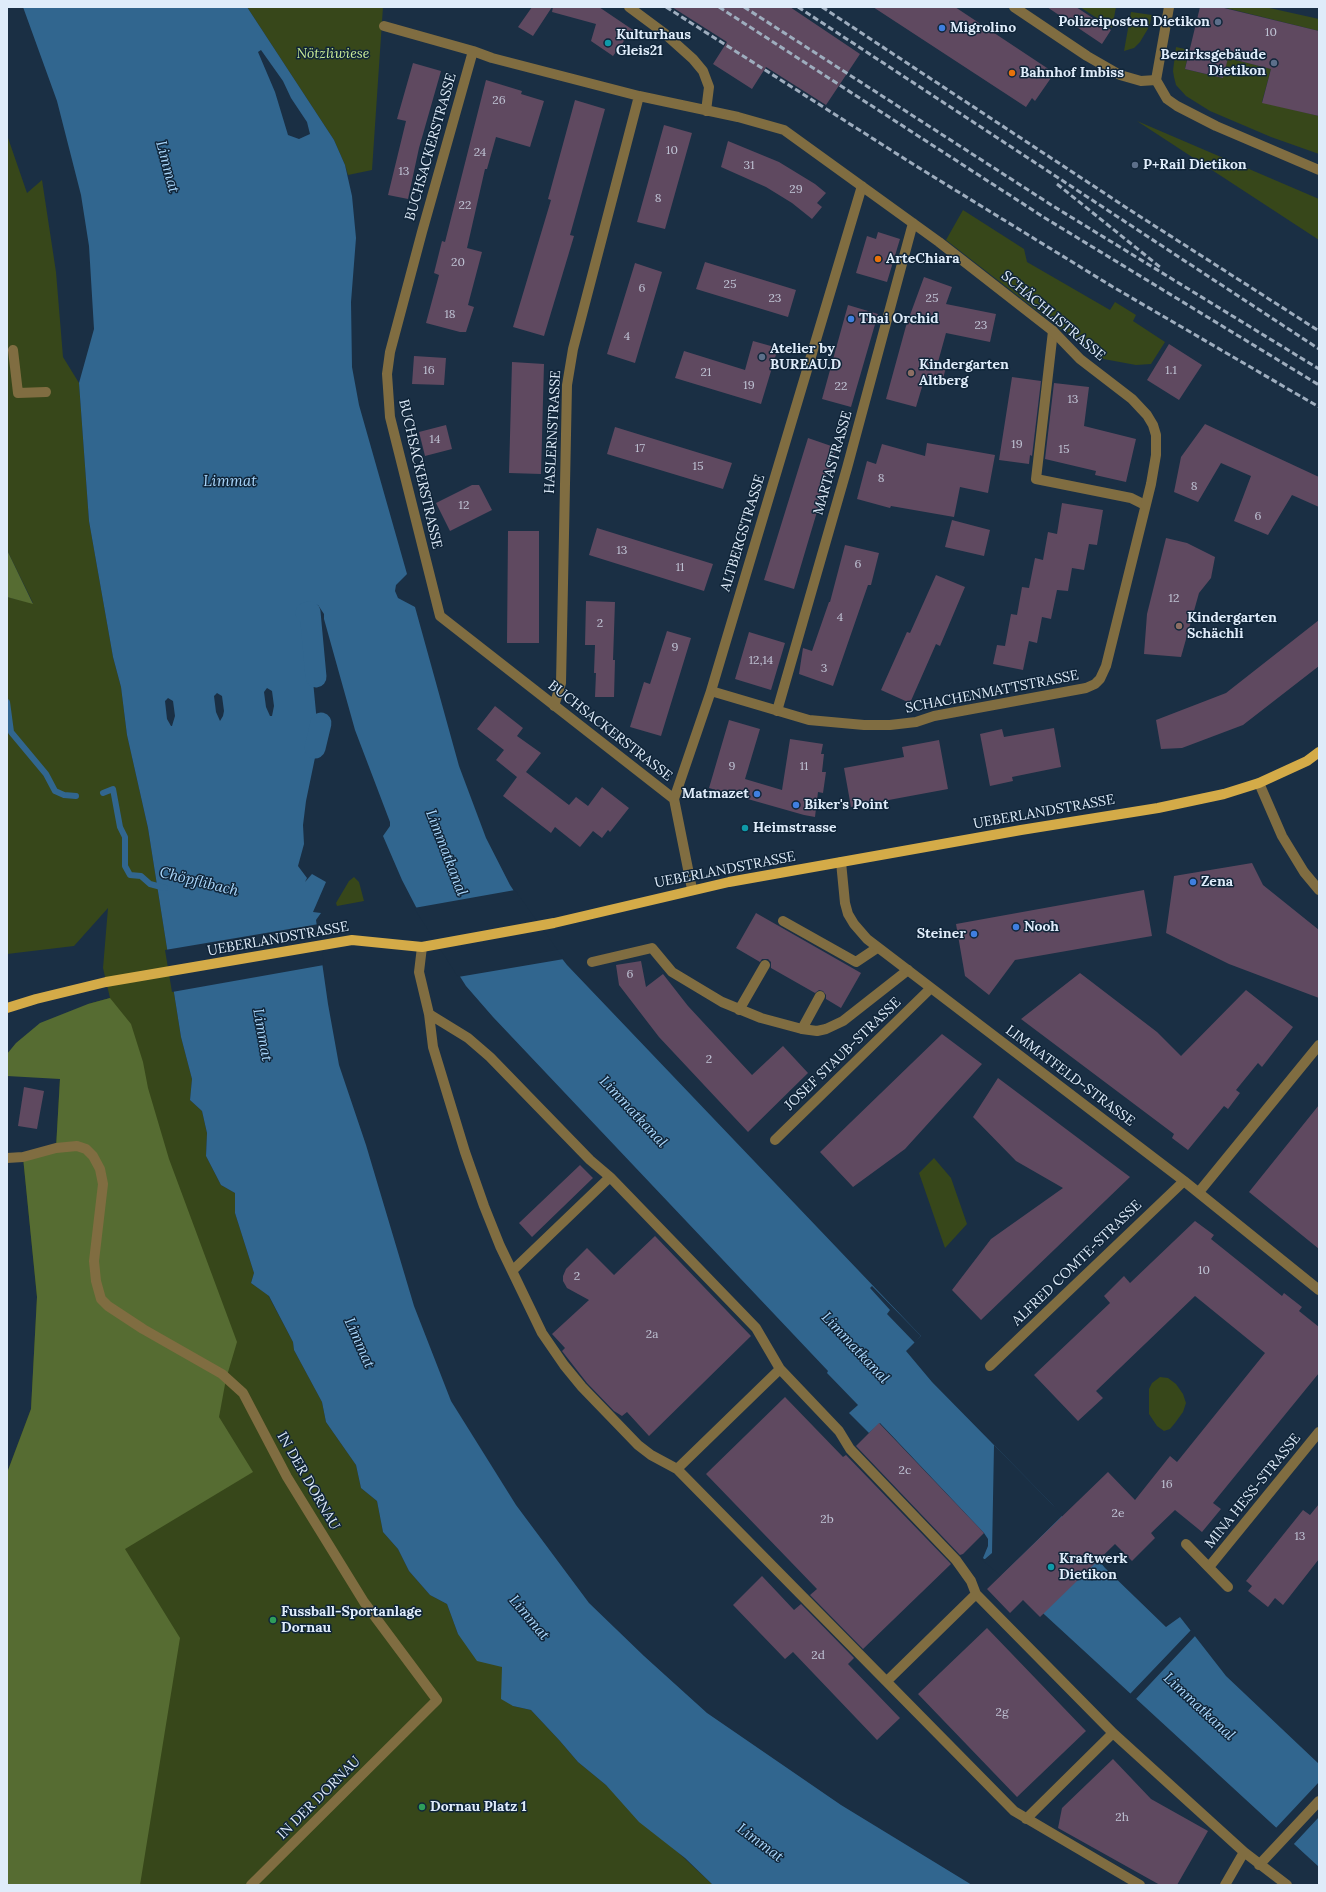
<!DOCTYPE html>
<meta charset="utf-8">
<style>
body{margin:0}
#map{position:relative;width:1326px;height:1892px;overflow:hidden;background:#1a2f44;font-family:Lora,serif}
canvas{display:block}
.frame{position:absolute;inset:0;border:8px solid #dfecfa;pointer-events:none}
</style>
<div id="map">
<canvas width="1326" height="1892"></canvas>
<div class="frame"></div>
</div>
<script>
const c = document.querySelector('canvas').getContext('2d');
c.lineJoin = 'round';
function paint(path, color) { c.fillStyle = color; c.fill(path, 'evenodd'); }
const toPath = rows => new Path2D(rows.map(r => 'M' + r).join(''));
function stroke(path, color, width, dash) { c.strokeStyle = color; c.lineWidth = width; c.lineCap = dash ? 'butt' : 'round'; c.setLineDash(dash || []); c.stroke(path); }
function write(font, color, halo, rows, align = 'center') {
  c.font = font + ' Lora,serif'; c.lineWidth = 3; c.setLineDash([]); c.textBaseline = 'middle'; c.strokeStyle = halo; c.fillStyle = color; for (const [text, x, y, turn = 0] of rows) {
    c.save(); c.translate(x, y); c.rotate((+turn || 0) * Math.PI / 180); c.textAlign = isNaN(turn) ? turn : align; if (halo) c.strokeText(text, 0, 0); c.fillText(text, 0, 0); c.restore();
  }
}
const green = toPath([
 [247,7,383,7,372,170,348,175,345,165,334,140],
 [1080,7,1116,7,1112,28],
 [1222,7,1265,7,1319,19,1319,31],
 [1131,12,1152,15,1149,27,1140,42,1134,48,1124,51],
 [1176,47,1189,50,1185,69,1222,78,1228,58,1271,69,1262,102,1319,116,1319,154,1271,137,1210,111,1186,96,1176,85,1174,77,1173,71],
 [1137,121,1319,199,1319,240],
 [7,135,27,193,42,180,56,272,63,357,79,383,89,521,113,657,121,687,127,735,148,828,181,1037,192,1079,190,1100,202,1111,207,1133,206,1156,221,1185,235,1193,235,1213,254,1273,251,1283,268,1295,293,1342,294,1350,322,1402,326,1422,356,1465,361,1488,377,1501,383,1532,398,1549,409,1571,430,1595,447,1604,458,1634,502,1667,513,1706,531,1710,560,1741,578,1762,606,1785,713,1885,7,1885,7,1473,31,1409,37,1297,23,1157,56,1148,60,1078,88,1004,110,998,103,968,108,908,74,946,7,954,7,597,33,603,7,550],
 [963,210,1024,249,1027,262,1110,310,1115,302,1136,315,1133,321,1165,342,1151,364,1136,365,1098,358,946,240],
 [354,877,359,882,364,901,337,906,336,903,349,881],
 [934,1158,951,1178,967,1224,945,1248,919,1173],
 [1160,1377,1168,1378,1176,1384,1183,1394,1186,1403,1183,1412,1175,1423,1170,1429,1164,1431,1157,1426,1149,1414,1149,1389,1152,1383]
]);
const forest = toPath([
 [7,550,33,604,7,597],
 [110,998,131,1024,143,1062,148,1088,169,1159,237,1342,226,1379,219,1417,253,1472,125,1549,180,1638,140,1885,7,1885,7,1473,31,1409,37,1297,23,1157,56,1148,60,1079,7,1076,7,1054,16,1043,40,1023,88,1004]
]);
const water = toPath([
 [23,7,247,7,334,140,345,165,352,196,356,238,351,302,352,367,359,405,407,574,396,585,395,591,398,598,415,607,459,766,486,838,510,885,539,929,567,965,921,1336,906,1351,932,1382,1052,1504,1105,1568,1166,1627,1180,1617,1226,1676,1319,1764,1319,1867,983,1558,988,1546,988,1539,984,1533,880,1423,869,1433,849,1413,858,1405,827,1373,828,1371,493,1017,466,986,416,907,402,880,383,836,390,826,390,822,355,730,324,619,324,614,318,605,309,604,306,607,317,723,315,729,314,748,317,748,306,801,303,825,304,844,298,866,307,878,305,882,312,874,326,882,313,912,321,913,316,920,328,1004,339,1065,366,1145,414,1306,451,1401,516,1505,589,1603,644,1656,707,1713,841,1805,972,1885,713,1885,685,1858,639,1822,606,1785,578,1762,560,1741,531,1710,513,1706,501,1699,502,1667,477,1661,458,1634,447,1604,430,1595,409,1571,398,1549,383,1532,377,1501,361,1488,356,1465,326,1422,322,1402,294,1350,293,1342,269,1296,251,1283,254,1273,235,1213,235,1193,221,1185,206,1156,207,1133,202,1111,190,1100,192,1079,181,1037,148,828,127,735,121,687,113,657,89,521,79,383,94,329,89,246,81,195,57,101],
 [261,50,283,81,291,98,307,122,310,134,299,139,288,135,275,92,258,52],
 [267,688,272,691,274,706,272,716,270,716,266,707,264,692],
 [217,693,222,696,224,711,223,716,220,721,216,712,214,696],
 [168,698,173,701,175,716,172,726,171,726,167,719,165,701]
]);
const pier = toPath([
 [515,890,564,959,458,977,414,908],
 [319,924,324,965,172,992,165,950],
 [872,1286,921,1336,915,1343,887,1314,890,1310,870,1288],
 [994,1445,1063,1515,1001,1576,981,1559,985,1559,992,1553],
 [1192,1629,1196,1635,1135,1700,1129,1695],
 [1319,1782,1319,1817,1292,1846,1289,1844,1291,1842,1278,1830,1276,1832,1274,1830]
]);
const stream = toPath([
 [7,702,11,732,46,774,55,791,64,795,76,796],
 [103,793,113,789,120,827,125,837,125,866,130,875,141,876,150,884,165,888]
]);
const canal = toPath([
 [306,613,310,612,316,677],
 [315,748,321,723]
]);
const building = toPath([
 [532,7,552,7,533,36,518,27],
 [553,7,599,7,636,32,635,35,629,34,613,56,591,41,596,24,552,12],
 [672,7,790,7,860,54,826,105,766,67,752,89,713,64,727,42],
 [873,7,955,7,1050,70,1049,72,1053,75,1035,101,1032,98,1026,107],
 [1047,7,1076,7,1111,30,1102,44],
 [1200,7,1220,7,1319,31,1319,116,1262,103,1271,69,1228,58,1223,78,1185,69],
 [413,63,441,71,419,148,408,199,388,195,406,121,397,119],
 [486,80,522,91,521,94,544,101,530,147,496,137,487,169,485,169,467,248,482,252,468,305,474,307,466,332,460,332,426,323,439,275,434,273,442,241,445,242],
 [575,100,605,109,570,235,574,236,544,336,513,327,551,200,548,199],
 [664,125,692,133,665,229,637,222],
 [728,141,779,162,815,184,826,193,817,203,822,207,812,219,792,203,766,187,721,167],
 [878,232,900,239,887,282,856,273,867,236,876,239],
 [705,262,796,290,788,317,696,289],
 [635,263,662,272,635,363,607,354],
 [924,277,952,287,946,304,996,314,990,342,946,333,938,362,947,364,942,382,925,377,916,407,886,399,906,326],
 [848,305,878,314,851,407,822,399],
 [753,341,778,348,761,404,675,378,684,351,745,370],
 [1169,344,1202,365,1179,400,1147,380],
 [414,356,446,358,444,385,412,384],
 [512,362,544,364,541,474,509,473],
 [1012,377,1041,381,1032,456,1030,455,1029,464,999,460],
 [1054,383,1089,387,1084,426,1136,439,1126,482,1095,475,1096,471,1045,459],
 [1205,424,1319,477,1319,507,1292,495,1268,535,1234,521,1251,476,1221,463,1198,502,1174,492,1181,457],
 [446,425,452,449,425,456,419,432],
 [615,427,732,463,723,489,607,454],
 [808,438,837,448,817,505,819,505,794,589,764,580],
 [927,443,995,455,988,493,960,487,954,517,891,506,890,508,857,499,867,461,876,464,882,444,925,456],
 [472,485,479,485,492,510,450,531,436,503],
 [1062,503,1103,510,1097,545,1089,544,1084,570,1072,568,1068,591,1057,590,1051,619,1042,617,1037,643,1029,641,1023,670,993,664,997,645,1005,646,1011,614,1017,615,1022,587,1029,588,1035,558,1043,560,1048,532,1057,534],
 [952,520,990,530,984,556,945,547],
 [597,528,713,564,704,591,589,555],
 [508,531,539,531,539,643,507,643],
 [1166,538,1187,543,1215,557,1211,578,1199,593,1181,657,1144,654,1147,614],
 [845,545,879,553,871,585,868,585,833,686,799,674,803,648,812,651,829,602,830,602],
 [936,575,965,587,940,646,936,644,910,703,881,690,907,632,910,633],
 [586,601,615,602,613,660,615,660,614,697,595,697,596,673,594,673,595,645,585,645],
 [1319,620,1319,666,1243,725,1182,748,1161,749,1156,720,1226,693],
 [667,631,691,638,661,736,630,727,644,682,650,684],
 [749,632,785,643,771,690,735,679],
 [495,706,523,728,517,736,541,753,526,772,569,805,576,797,588,806,602,787,629,808,610,832,608,830,602,838,593,831,580,847,555,827,551,833,503,796,517,777,496,760,504,750,477,729],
 [729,720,760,729,745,779,782,790,790,739,823,744,821,754,824,754,822,772,826,772,823,793,818,792,815,817,804,815,709,788],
 [1054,728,1061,767,1012,777,1013,781,990,786,980,734,1002,729,1004,737],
 [939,740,948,789,851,807,844,768,904,757,902,747],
 [1252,863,1263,885,1319,930,1319,998,1229,964,1166,933,1174,876],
 [1144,890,1152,936,1015,960,989,995,965,976,956,924],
 [756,913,861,973,841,1008,826,999,826,995,823,991,819,990,815,993,771,968,771,962,768,959,762,959,760,962,736,948],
 [641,961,646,987,663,974,688,1006,752,1075,783,1046,808,1073,748,1132,659,1037,619,985,616,965],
 [1080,973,1157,1032,1181,1056,1246,990,1293,1027,1262,1067,1258,1063,1236,1090,1240,1093,1228,1109,1224,1106,1188,1150,1172,1138,1174,1134,1021,1019],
 [942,1034,982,1064,905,1149,853,1187,820,1152],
 [998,1078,1130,1177,981,1320,952,1290,991,1239,1063,1188,1016,1161,973,1117],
 [24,1087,44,1091,37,1129,18,1126],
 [1319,1105,1319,1249,1249,1192],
 [580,1165,593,1178,532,1237,519,1223],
 [1195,1221,1214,1235,1211,1239,1282,1296,1284,1293,1302,1307,1299,1311,1319,1327,1319,1373,1213,1503,1221,1509,1202,1532,1175,1510,1151,1533,1155,1538,1132,1561,1115,1544,1040,1617,1023,1600,1010,1613,987,1589,1108,1472,1135,1500,1170,1456,1177,1462,1265,1353,1195,1296,1096,1391,1103,1398,1078,1421,1034,1375,1110,1303,1104,1296,1124,1276,1130,1283],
 [655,1236,751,1336,649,1436,627,1412,622,1416,614,1411,587,1383,562,1351,565,1348,552,1334,589,1300,567,1288,563,1281,563,1276,566,1269,587,1248,614,1275],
 [785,1397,843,1457,846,1455,951,1564,863,1649,810,1595,817,1589,706,1474],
 [879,1423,984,1533,963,1554,960,1555,856,1446],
 [1319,1504,1319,1559,1283,1605,1275,1598,1268,1607,1248,1591,1252,1586,1246,1581,1303,1510,1310,1515],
 [762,1576,794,1610,801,1604,854,1658,848,1664,900,1718,877,1740,793,1652,785,1659,733,1605],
 [987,1628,1086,1731,1017,1797,918,1694],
 [1113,1759,1151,1799,1208,1831,1177,1885,1160,1885,1058,1828,1062,1808]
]);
const service = toPath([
 [1053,331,1036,479,1131,498,1145,505],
 [13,350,18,393,46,392],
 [783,921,856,962,877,948],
 [422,947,419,972,429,1014,433,1047,465,1152,484,1206,500,1246,542,1333,564,1365,582,1387,638,1445,651,1455,677,1469,1014,1811,1140,1885],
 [592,962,652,948,672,972,722,1002,761,1018,802,1029,817,1031,826,1029,843,1021,908,970],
 [739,1010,765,965],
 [429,1014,468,1038,490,1057,590,1160,610,1177,756,1328,780,1369,839,1431,850,1449,956,1560,971,1581,976,1594,1113,1733,1244,1852,1287,1885],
 [802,1029,820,996],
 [7,1158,23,1157,56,1148,77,1146,86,1149,93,1156,100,1169,103,1184,94,1261,96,1281,101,1299,108,1306,143,1329,222,1374,243,1393,287,1477,364,1602,437,1700,251,1885],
 [512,1271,610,1177],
 [677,1469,780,1369],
 [1186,1544,1228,1587],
 [1209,1567,1319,1432],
 [887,1681,976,1594],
 [1026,1819,1113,1733],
 [1259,1865,1319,1801],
 [1225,1885,1244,1852]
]);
const minor = toPath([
 [629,7,664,33,693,59,703,71,709,87,706,111],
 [1014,7,1087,56,1120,75,1141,81,1156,80],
 [384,26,473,51],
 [554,706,561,683,567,385,573,349,639,96],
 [777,711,847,468,913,223],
 [674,799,440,616,390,417,387,374,390,352,422,232,473,51,492,58,639,96,738,117,784,130,939,242,1053,331,1080,359,1132,399,1147,415,1153,425,1156,435,1156,455,1151,484,1106,666,1100,679,1095,684,1086,688,934,716,916,722,890,725,864,725,809,720,711,691],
 [841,862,845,903,848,914,854,924,867,939,1184,1181,1319,1290],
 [692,889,674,799,711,691,862,186],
 [775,1140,931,988],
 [1199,1192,1319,1045],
 [990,1366,1184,1181]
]);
const tertiary = toPath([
 [1169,7,1156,80,1167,99,1177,106,1216,126,1319,170],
 [1259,783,1282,836,1304,872,1319,890]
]);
const primary = toPath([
 [7,1008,36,999,106,982,352,940,422,947,554,923,729,882,1021,830,1158,808,1224,794,1259,783,1307,761,1319,752]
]);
const rail = toPath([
 [666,7,916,166,1113,287,1319,407],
 [719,7,1045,218,1319,385],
 [744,7,1053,206,1319,369],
 [798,7,1319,349],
 [822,7,1133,212,1319,331],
 [1057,184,1160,267]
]);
const markers = [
 [1218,22,4,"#5c6f8a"],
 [942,28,4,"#3f7fe0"],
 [608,43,4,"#0f9aa8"],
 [1274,63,4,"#5c6f8a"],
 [1012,73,4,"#e8710a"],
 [1135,165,4,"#5c6f8a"],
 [878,259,4,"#e8710a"],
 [851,319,4,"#3f7fe0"],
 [762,357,4,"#5c6f8a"],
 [911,373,4,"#8d6e63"],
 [1179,626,4,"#8d6e63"],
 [757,794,4,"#3f7fe0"],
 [796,805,4,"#3f7fe0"],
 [745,828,4,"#0f9aa8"],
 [1193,882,4,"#3f7fe0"],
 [1016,927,4,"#3f7fe0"],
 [974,934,4,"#3f7fe0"],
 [1051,1567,4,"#0f9aa8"],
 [273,1620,4,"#2e9e5b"],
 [422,1807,4,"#2e9e5b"]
];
const numberNames = [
 ["10",1271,33],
 ["26",499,101],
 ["10",672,151],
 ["24",480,153],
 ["31",749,166],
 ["13",404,172],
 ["29",796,190],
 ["8",658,199],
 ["22",465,206],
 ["20",458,263],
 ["25",730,285],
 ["6",642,289],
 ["23",775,299],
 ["25",932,299],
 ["18",450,315],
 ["23",981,326],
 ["4",627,337],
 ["16",429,371],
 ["1.1",1171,371],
 ["21",706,373],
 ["19",749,386],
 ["22",841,387],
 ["13",1073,400],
 ["14",435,440],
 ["19",1017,445],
 ["17",640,449],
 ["15",1064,450],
 ["15",698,467],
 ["8",881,479],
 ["8",1194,487],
 ["12",464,506],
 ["6",1258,517],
 ["13",622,551],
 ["6",858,565],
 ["11",680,568],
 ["12",1174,599],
 ["4",840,618],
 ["2",600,624],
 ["9",675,648],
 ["12,14",761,661],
 ["3",824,669],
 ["9",732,767],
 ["11",804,767],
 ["6",630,975],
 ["2",709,1060],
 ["10",1204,1271],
 ["2",577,1277],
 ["2a",652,1335],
 ["2c",905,1471],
 ["16",1167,1485],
 ["2e",1118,1514],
 ["2b",827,1520],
 ["13",1300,1537],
 ["2d",818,1656],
 ["2g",1002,1713],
 ["2h",1122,1818]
];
const poiNames = [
 ["Polizeiposten Dietikon",1210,22,"right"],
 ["Migrolino",950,28],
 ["Kulturhaus",616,35],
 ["Gleis21",616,51],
 ["Bezirksgebäude",1266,55,"right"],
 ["Dietikon",1266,71,"right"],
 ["Bahnhof Imbiss",1020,73],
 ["P+Rail Dietikon",1143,165],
 ["ArteChiara",886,259],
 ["Thai Orchid",859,319],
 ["Atelier by",770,349],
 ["BUREAU.D",770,365],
 ["Kindergarten",919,365],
 ["Altberg",919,381],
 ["Kindergarten",1187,618],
 ["Schächli",1187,634],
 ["Matmazet",749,794,"right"],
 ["Biker's Point",804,805],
 ["Heimstrasse",753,828],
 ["Zena",1201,882],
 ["Nooh",1024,927],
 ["Steiner",966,934,"right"],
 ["Kraftwerk",1059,1559],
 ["Dietikon",1059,1575],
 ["Fussball-Sportanlage",281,1612],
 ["Dornau",281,1628],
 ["Dornau Platz 1",430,1807]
];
const parkNames = [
 ["Nötzliwiese",333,54]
];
const streetNames = [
 ["BUCHSACKERSTRASSE",431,147,-74],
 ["SCHÄCHLISTRASSE",1053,316,40],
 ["HASLERNSTRASSE",553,432,-87],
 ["MARTASTRASSE",833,463,-74],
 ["BUCHSACKERSTRASSE",420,474,77],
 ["ALTBERGSTRASSE",743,533,-73],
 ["SCHACHENMATTSTRASSE",992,692,-11],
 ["BUCHSACKERSTRASSE",610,731,38],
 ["UEBERLANDSTRASSE",1044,812,-10],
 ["UEBERLANDSTRASSE",725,870,-11],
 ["UEBERLANDSTRASSE",278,939,-10],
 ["JOSEF STAUB-STRASSE",843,1054,-44],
 ["LIMMATFELD-STRASSE",1070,1076,37],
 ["ALFRED COMTE-STRASSE",1077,1263,-44],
 ["IN DER DORNAU",308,1481,60],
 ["MINA HESS-STRASSE",1253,1491,-51],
 ["IN DER DORNAU",319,1798,-45]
];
const waterNames = [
 ["Limmat",167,167,75],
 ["Limmat",230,482],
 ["Limmatkanal",446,853,69],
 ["Chöpflibach",199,882,14],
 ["Limmat",262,1035,80],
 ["Limmatkanal",633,1112,47],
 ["Limmat",359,1343,66],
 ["Limmatkanal",855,1348,47],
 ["Limmat",529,1618,50],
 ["Limmatkanal",1199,1707,43],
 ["Limmat",760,1843,37]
];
paint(green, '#37471a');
paint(forest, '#566c32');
paint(water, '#31668f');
paint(pier, '#1a2f44');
stroke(stream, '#31668f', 6);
stroke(canal, '#31668f', 21);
paint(building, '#5f4960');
stroke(service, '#806d41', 10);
stroke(minor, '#806d41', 10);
stroke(tertiary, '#806d41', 10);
stroke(primary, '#d4ab48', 10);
stroke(rail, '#9eadbe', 3, [6, 3]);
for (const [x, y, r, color] of markers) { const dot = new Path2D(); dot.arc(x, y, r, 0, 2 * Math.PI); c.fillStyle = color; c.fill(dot); stroke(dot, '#102539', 1.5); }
write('12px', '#bfc3d4', null, numberNames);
write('bold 14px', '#dfecfa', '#102539', poiNames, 'left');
write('italic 14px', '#c9eb95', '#102539', parkNames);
write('14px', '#dfecfa', '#102539', streetNames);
write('italic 15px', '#aad7fc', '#102539', waterNames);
</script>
